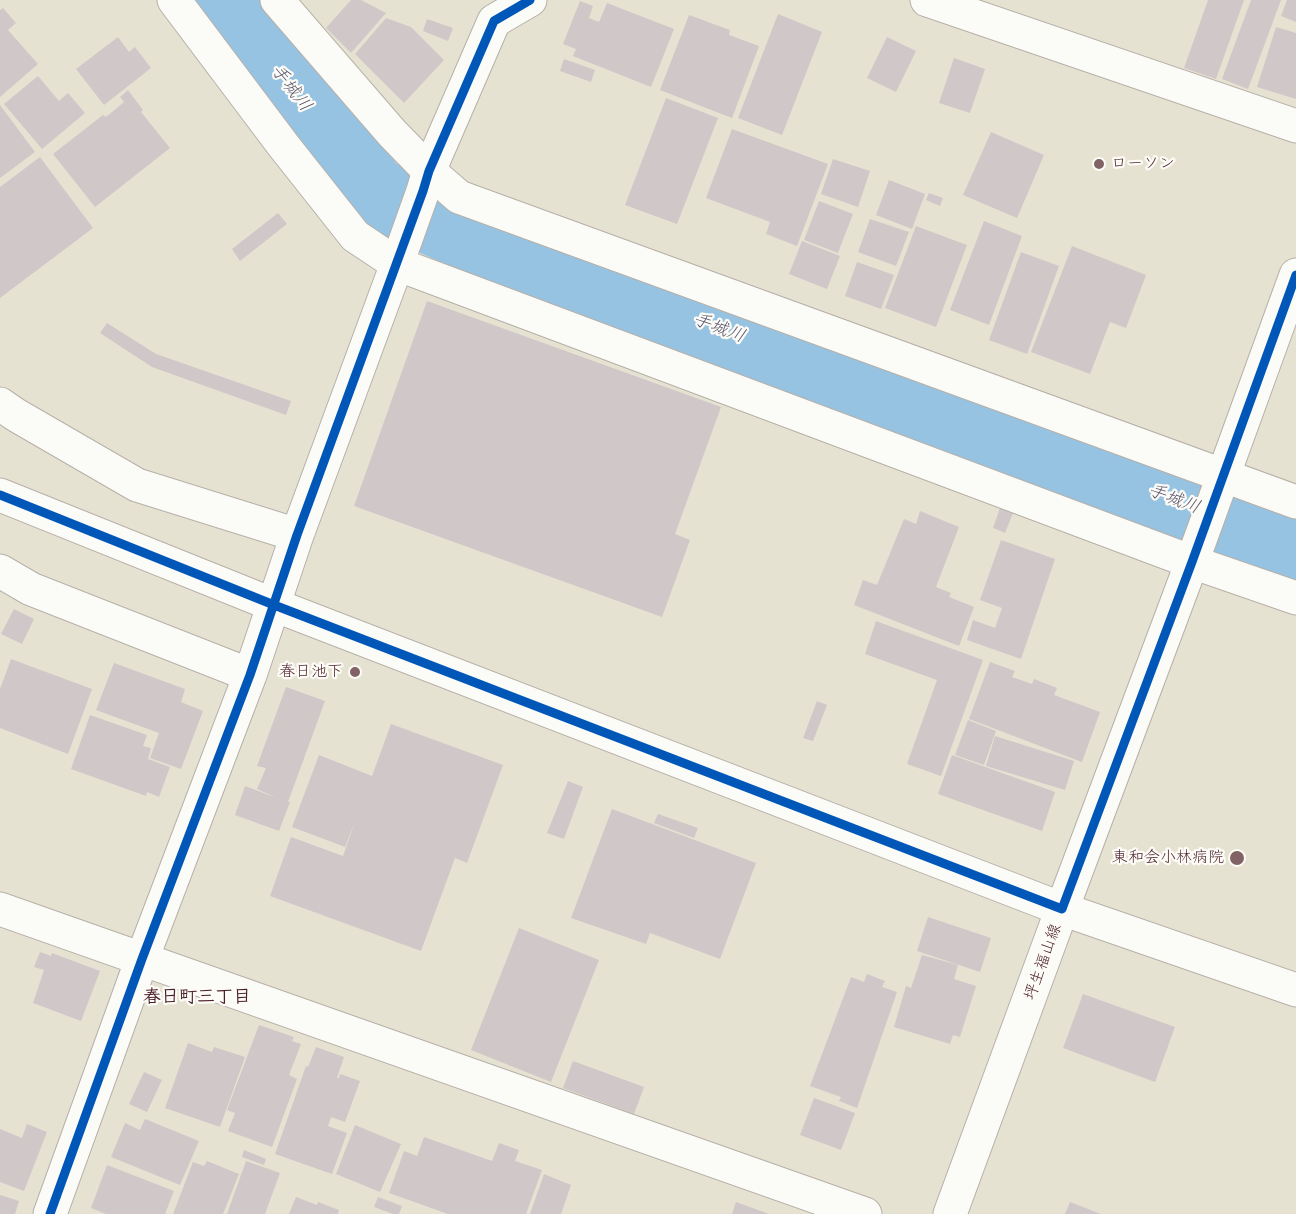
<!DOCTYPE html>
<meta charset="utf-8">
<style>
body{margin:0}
canvas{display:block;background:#e6e2d2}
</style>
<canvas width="1296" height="1214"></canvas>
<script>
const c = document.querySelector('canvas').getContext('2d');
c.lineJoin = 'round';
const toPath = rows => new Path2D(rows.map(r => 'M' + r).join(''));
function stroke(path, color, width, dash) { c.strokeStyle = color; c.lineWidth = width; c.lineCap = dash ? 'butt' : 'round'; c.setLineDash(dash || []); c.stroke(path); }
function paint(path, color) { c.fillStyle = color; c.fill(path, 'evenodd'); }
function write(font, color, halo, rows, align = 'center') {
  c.font = font + ' "Playpen Sans","Klee One",sans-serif'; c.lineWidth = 4.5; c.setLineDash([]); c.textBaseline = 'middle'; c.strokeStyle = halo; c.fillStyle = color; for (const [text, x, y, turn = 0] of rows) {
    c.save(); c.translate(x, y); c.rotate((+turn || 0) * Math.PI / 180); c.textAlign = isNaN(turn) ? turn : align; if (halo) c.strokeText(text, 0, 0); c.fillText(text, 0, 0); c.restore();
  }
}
const river = toPath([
 [221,0,374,193,462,232,1129,485,1296,545]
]);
const building = toPath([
 [351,0,361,0,386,13,351,53,326,28],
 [1208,0,1244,0,1216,79,1184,68],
 [1251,0,1281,0,1248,89,1222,79],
 [1287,0,1296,0,1296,22,1281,16],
 [580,1,593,6,589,18,599,22,607,3,674,29,651,87,573,56,576,49,563,44],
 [3,8,16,23,8,30,38,64,0,97,0,10],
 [778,14,822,32,782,135,738,118],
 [689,15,730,30,729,35,759,46,732,118,660,90],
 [386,18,411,27,444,60,404,103,355,54],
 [427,19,453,28,448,41,423,31],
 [1276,27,1296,33,1296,99,1257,87],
 [118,37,129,52,135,47,151,68,104,105,76,69],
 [887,37,916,51,896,92,867,78],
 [954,58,985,69,970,113,939,103],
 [564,59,595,70,591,82,560,71],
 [38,76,59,101,68,93,85,113,42,149,4,104],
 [128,90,143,110,141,112,170,148,95,207,53,154,103,115,106,117,124,102,120,97],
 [666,98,718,118,677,224,625,205],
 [0,105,35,152,0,178],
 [732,129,828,164,797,246,766,234,770,222,706,198],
 [991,132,1044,155,1017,218,963,195],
 [40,157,93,228,0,298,0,187],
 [833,159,870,171,858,207,821,194],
 [889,180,925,194,912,229,876,215],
 [929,193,943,198,940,206,926,200],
 [819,201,853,214,838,253,804,240],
 [278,213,287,224,240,261,232,249],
 [870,219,909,232,896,266,858,252],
 [984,221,1022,236,989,325,950,310],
 [916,226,967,245,936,327,885,308],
 [802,241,840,256,827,289,789,274],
 [1072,246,1146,275,1126,328,1110,322,1090,374,1031,352],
 [1021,252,1059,266,1027,354,989,340],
 [857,262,894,275,881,309,845,296],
 [427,301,721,407,675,534,690,540,662,617,354,506],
 [107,323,156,354,291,401,286,415,152,367,100,333],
 [1000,508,1013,513,1005,533,993,528],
 [920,511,959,527,936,587,951,593,949,597,974,607,959,646,854,605,863,580,877,585,904,519,916,524],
 [1001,540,1055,559,1021,659,967,640,973,620,995,628,1002,608,980,600],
 [14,609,34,619,22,644,1,634],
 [876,621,983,660,941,776,907,764,937,680,865,654],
 [11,659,92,689,68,754,0,728,0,689],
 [990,662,1015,671,1012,677,1032,684,1034,679,1057,688,1054,695,1100,712,1082,762,969,719],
 [114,663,185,689,181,702,203,711,181,769,150,758,159,733,96,710],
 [286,687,325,701,288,802,290,802,279,831,235,815,245,786,277,798,257,789,266,768,257,766],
 [817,701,827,705,813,741,803,738],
 [90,715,147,735,143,746,151,748,148,759,170,767,159,797,147,792,146,796,71,769],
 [968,720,996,731,984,765,955,755],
 [391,724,503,765,467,863,455,858,421,951,270,896,291,837,343,856,356,819,345,847,292,827,319,755,372,776],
 [995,736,1074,761,1065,790,986,766],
 [952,755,1055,792,1042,831,938,794],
 [568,781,583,787,564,839,547,833],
 [612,809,756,863,720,959,650,933,646,944,571,918],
 [658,814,698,828,694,838,654,823],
 [928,917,991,938,980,972,917,951],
 [519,928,599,960,551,1082,471,1050],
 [40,952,51,956,52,953,100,971,81,1021,33,1003,44,970,34,967],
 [922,955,958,965,954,979,976,986,960,1037,953,1035,950,1044,894,1027,906,986,911,988],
 [867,974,885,981,882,987,897,992,857,1108,839,1101,841,1097,810,1086,851,977,864,982],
 [1083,994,1175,1027,1155,1082,1063,1048],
 [259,1025,294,1037,292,1041,301,1044,289,1075,297,1079,272,1147,228,1131,235,1113,227,1110],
 [188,1043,212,1052,214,1047,245,1057,220,1127,165,1108],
 [316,1047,344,1057,337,1078,339,1078,340,1074,360,1081,345,1122,331,1117,328,1126,347,1133,332,1174,275,1154,306,1066,308,1067],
 [573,1061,644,1087,634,1114,563,1088],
 [144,1072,162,1080,147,1112,129,1104],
 [814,1098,855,1113,841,1150,800,1135],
 [145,1119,199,1141,180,1185,111,1157,125,1123,140,1130],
 [27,1124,47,1132,24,1191,0,1182,0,1129,22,1138],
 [355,1125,401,1144,380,1192,336,1174],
 [424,1137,492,1161,499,1143,519,1150,515,1161,542,1170,526,1214,448,1214,389,1193,404,1151,417,1156],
 [244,1150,266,1159,264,1165,242,1157],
 [207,1161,239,1174,223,1214,173,1214,193,1162,204,1166],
 [246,1161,280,1173,265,1214,227,1214],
 [107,1165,174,1191,165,1214,106,1214,91,1208],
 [544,1174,571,1185,561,1214,530,1214],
 [0,1195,19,1201,15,1214,0,1214],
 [296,1197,317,1205,318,1202,339,1210,338,1214,289,1214],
 [378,1197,402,1206,399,1214,393,1214,374,1207],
 [736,1202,769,1214,732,1214],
 [1070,1202,1101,1214,1065,1214]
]);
const minor = toPath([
 [174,0,283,145,355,236,397,264,1192,562,1296,598],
 [277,0,392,133,429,171,459,197,1296,502],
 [0,404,16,415,137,485,297,535],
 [0,571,31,589,250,675],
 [50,1214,142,959,250,675,297,535,397,264]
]);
const tertiary = toPath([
 [927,0,1296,126],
 [397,264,423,191,429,171,494,21,530,0],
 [0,495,274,605,1062,909,1192,562,1296,275],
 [0,909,865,1214]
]);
const secondary = toPath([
 [950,1214,1062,909,1296,990]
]);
const cycleway = toPath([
 [0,495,274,605,1062,909,1192,562,1296,275],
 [50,1214,142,959,250,675,297,535,423,191,429,171,494,21,530,0]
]);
const markers = [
 [1099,164,6,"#816365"],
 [355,672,6,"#816365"],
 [1237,858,8,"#816365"]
];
const poiNames = [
 ["ローソン",1111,164,"left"],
 ["春日池下",343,672],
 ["東和会小林病院",1224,858]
];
const streetNames = [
 ["坪生福山線",1043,962,-70]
];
const waterNames = [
 ["手城川",291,88,52],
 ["手城川",719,328,21],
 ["手城川",1174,499,21]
];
const neighbourhoodNames = [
 ["春日町三丁目",197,997]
];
stroke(river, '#96c3e2', 72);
paint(building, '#cfc7c8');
stroke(minor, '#b7b0a8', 35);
stroke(tertiary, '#b7b0a8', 35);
stroke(secondary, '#b7b0a8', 35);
stroke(minor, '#fbfbf8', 33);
stroke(tertiary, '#fbfbf8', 33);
stroke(secondary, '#fbfbf8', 33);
stroke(cycleway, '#0057b8', 9);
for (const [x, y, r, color] of markers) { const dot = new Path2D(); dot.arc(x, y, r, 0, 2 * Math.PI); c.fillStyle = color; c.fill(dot); stroke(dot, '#fdfcf7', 2); }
write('16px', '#4a1f2b', '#fdfcf7', poiNames, 'right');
write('16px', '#4a1f2b', '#fdfcf7', streetNames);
write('italic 18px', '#58546e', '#fdfcf7', waterNames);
write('bold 18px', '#4a1f2b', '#fdfcf7', neighbourhoodNames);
</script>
